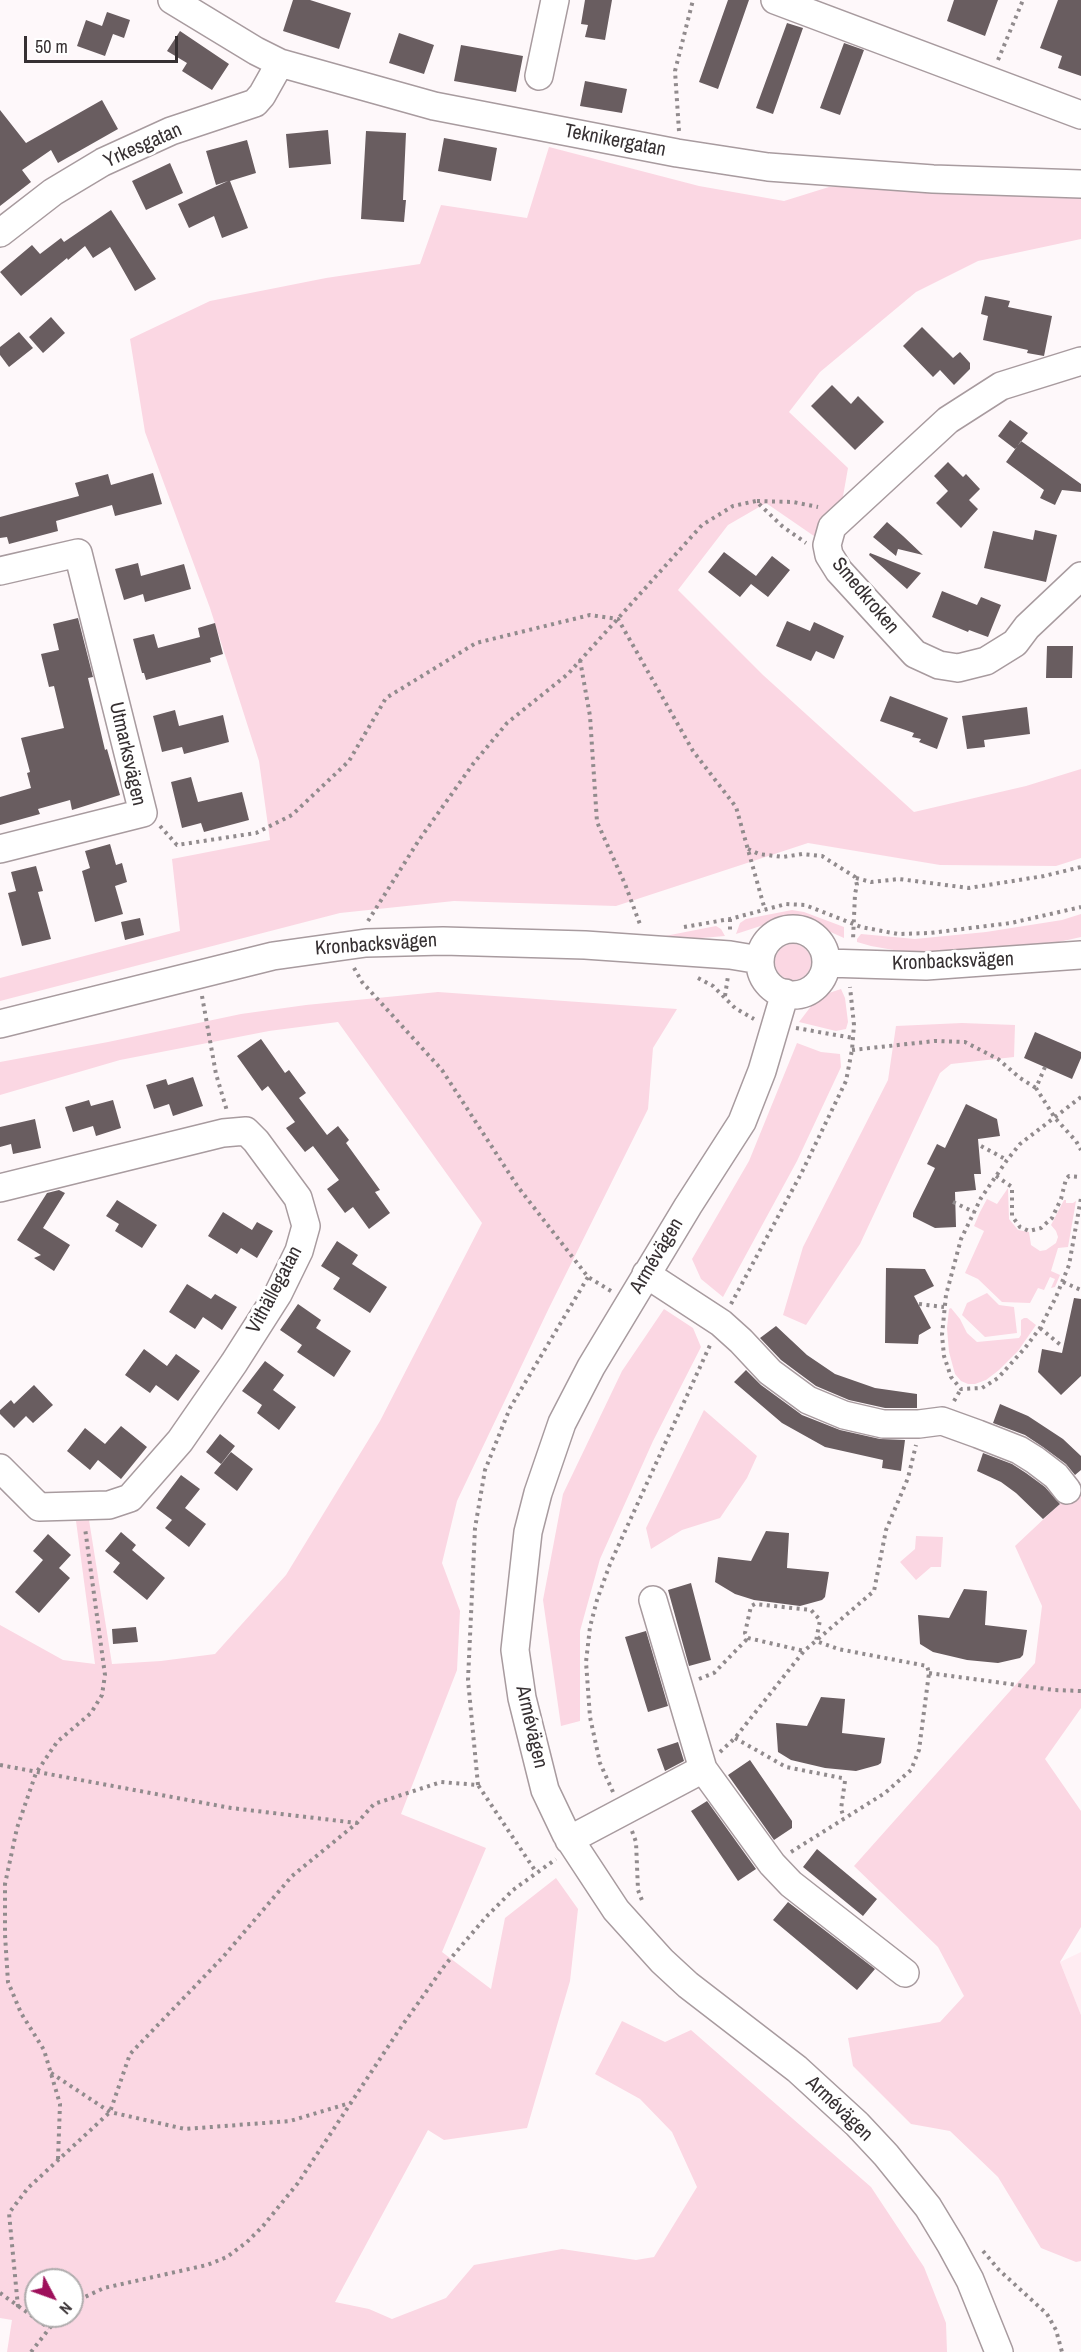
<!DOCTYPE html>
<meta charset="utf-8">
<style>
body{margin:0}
#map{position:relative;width:1081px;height:2352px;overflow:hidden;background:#fef8fa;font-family:"Archivo Narrow",sans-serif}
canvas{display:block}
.north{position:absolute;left:24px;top:2268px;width:60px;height:60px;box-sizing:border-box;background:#fff;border:2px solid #afacad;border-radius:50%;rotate:131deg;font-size:16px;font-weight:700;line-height:24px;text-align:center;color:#363032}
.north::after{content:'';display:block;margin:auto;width:21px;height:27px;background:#9e105b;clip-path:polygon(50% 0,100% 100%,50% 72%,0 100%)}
.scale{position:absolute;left:24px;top:36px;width:154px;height:27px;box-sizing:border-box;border:3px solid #363032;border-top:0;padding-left:8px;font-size:18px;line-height:21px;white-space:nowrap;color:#363032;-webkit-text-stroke:4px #fff;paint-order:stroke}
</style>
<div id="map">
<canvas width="1081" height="2352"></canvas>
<div class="north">N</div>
<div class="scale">50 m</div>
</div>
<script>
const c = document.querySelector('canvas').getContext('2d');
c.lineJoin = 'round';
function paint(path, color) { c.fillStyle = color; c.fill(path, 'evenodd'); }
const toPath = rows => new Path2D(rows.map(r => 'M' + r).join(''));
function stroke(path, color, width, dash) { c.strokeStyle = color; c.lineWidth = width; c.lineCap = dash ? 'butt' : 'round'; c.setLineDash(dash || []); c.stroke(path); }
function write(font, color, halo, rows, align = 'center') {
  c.font = font + ' "Archivo Narrow",sans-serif'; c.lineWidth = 6; c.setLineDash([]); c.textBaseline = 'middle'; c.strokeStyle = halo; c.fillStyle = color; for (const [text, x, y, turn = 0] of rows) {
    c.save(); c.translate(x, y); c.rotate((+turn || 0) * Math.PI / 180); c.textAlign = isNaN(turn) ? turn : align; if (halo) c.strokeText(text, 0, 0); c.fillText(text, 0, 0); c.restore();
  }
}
const built = toPath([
 [1081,1952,1081,2015,1060,1962]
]);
const green = toPath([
 [549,147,699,186,784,201,829,187,1081,185,1081,239,978,261,916,292,820,372,789,412,848,468,839,519,827,545,766,503,728,525,678,590,763,675,914,812,1026,786,1081,769,1081,858,1056,866,940,865,808,843,616,906,454,901,340,913,0,1001,0,978,180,931,172,859,270,840,259,761,210,608,145,432,130,339,210,301,326,278,420,264,441,205,527,218],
 [792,910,804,912,844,927,844,938,799,918,782,919,736,934,740,923,746,919],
 [1081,914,1081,937,1050,944,941,952,899,951,871,946,857,942,857,939,861,934,915,939,986,932,1062,920],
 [716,926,721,929,725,936,690,939,660,937],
 '775 962a18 18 0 1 1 36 0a18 18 0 1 1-36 0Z',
 [841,989,845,998,848,1022,846,1029,836,1031,799,1022,815,1001,823,995],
 [438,992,677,1009,653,1048,648,1109,549,1308,457,1501,442,1563,460,1611,457,1670,401,1814,486,1848,442,1952,491,1989,505,1918,556,1878,578,1909,570,1981,527,2128,444,2140,428,2130,335,2302,369,2309,392,2319,446,2298,474,2265,562,2249,636,2260,654,2257,697,2187,672,2132,640,2099,595,2074,622,2021,665,2042,691,2030,871,2187,924,2267,946,2323,947,2352,7,2352,12,2320,0,2318,0,1625,63,1660,95,1664,76,1521,89,1520,112,1664,161,1661,215,1654,286,1575,380,1421,482,1223,338,1022,269,1031,120,1060,0,1095,0,1062,108,1042,241,1014,306,1005],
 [36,2280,72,2280,72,2316,36,2316],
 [962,1023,1015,1025,1014,1057,951,1064,940,1073,860,1244,806,1325,783,1315,803,1247,888,1080,896,1026],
 [797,1043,821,1052,840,1054,841,1067,797,1161,723,1297,701,1279,692,1259,749,1161],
 [1008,1188,1009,1219,1018,1230,1029,1232,1031,1245,1040,1251,1046,1250,1056,1243,1058,1237,1056,1231,1051,1225,1064,1200,1066,1200,1066,1203,1073,1203,1076,1201,1068,1247,1058,1248,1051,1271,1060,1275,1055,1287,1051,1288,1055,1279,1050,1277,1044,1290,1038,1288,1030,1303,1002,1302,978,1279,965,1273,984,1231,974,1226,980,1212,987,1199,997,1204],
 [987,1293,999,1305,1014,1307,1017,1333,985,1337,962,1315,967,1303],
 [951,1308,960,1319,967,1333,977,1342,1019,1338,1021,1335,1021,1320,1024,1318,1027,1318,1036,1325,1018,1351,999,1370,986,1380,975,1384,968,1384,961,1381,955,1374,949,1352,947,1328,949,1309],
 [664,1309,693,1328,701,1347,653,1441,600,1559,580,1631,580,1721,561,1726,543,1600,563,1494,622,1371],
 [704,1410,757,1456,747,1478,720,1518,682,1530,651,1549,646,1528],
 [1081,1484,1081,1708,1045,1759,1081,1811,1081,1927,1060,1962,1081,2015,1081,2261,1076,2262,1041,2248,998,2177,950,2131,911,2124,853,2066,848,2038,940,2022,964,1996,938,1947,854,1866,1035,1663,1042,1606,1015,1546],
 [916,1536,943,1537,941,1567,931,1567,916,1580,900,1562,915,1549]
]);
const building = toPath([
 [293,0,310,0,351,13,339,49,283,31],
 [585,0,612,0,605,40,585,37,588,25,581,24],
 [728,0,749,0,718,89,699,82],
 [954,0,998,0,985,36,947,21],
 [1058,0,1081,0,1081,76,1058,68,1062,56,1040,48],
 [107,12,130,20,124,38,113,34,105,56,77,46,86,20,102,26],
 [787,23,803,28,773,114,756,108],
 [180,31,229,64,212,90,182,71,187,63,167,51],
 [399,33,434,45,424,74,389,63],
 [844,43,864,50,840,115,820,108],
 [461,45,523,56,516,92,454,81],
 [585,81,627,89,622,113,580,106],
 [102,100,118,129,58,163,51,150,22,170,31,182,0,206,0,110,26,143],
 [328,130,331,164,289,168,286,134],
 [366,131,406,133,403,200,406,200,404,222,361,219],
 [444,138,497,148,491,181,438,171],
 [247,140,256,173,230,181,248,228,222,238,214,216,189,228,178,204,228,181,216,185,206,151],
 [170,163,183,193,146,210,132,181],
 [111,210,156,279,135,291,110,247,93,258,85,246,68,260,67,258,21,296,0,272,32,245,40,254,61,238,64,242],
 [985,296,1010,301,1008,307,1052,316,1044,356,1027,353,1028,350,983,340,988,316,981,314],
 [51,317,65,333,43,353,29,337],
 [922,327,953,358,960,352,970,363,970,369,954,385,940,370,933,377,903,346],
 [19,332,33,348,9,367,0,355,0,347],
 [832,385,851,404,858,396,884,422,855,450,811,406],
 [1010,420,1028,433,1015,449,998,436],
 [1021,441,1081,484,1081,492,1062,490,1055,505,1040,498,1044,490,1006,462],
 [948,462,963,477,966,474,980,489,969,500,978,509,961,528,936,503,948,491,934,476],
 [153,473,162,504,115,516,112,505,56,521,58,531,9,544,7,537,0,538,0,517,79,496,75,483,108,474,111,485],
 [887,522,903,536,923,555,898,549,896,556,873,537],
 [1035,530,1057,535,1046,582,984,568,993,531,1033,540],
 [724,552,756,576,772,556,790,570,768,597,751,584,740,597,708,572],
 [870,553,921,573,907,589,869,555],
 [138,563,141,576,184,564,191,589,145,602,143,594,124,600,115,569],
 [942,591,977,605,981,597,1001,605,988,637,969,630,968,632,932,617],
 [78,618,93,677,88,678,105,750,107,749,120,795,72,810,70,800,38,809,40,814,0,825,0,797,31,788,27,773,30,772,21,738,64,728,54,686,49,687,41,654,59,650,53,624],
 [787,621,810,631,814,622,844,636,834,659,816,651,811,661,776,646],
 [215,623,223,654,210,658,211,662,146,680,144,673,142,673,133,639,154,634,158,648,200,637,198,628],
 [1047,646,1073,646,1072,678,1046,678],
 [890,696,948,718,937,749,919,742,921,739,912,737,914,733,880,721],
 [1027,707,1030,734,984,740,985,747,967,749,962,716],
 [175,710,179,726,223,715,229,742,184,754,182,747,162,752,153,716],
 [191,777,198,802,242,792,249,820,204,832,201,823,182,828,171,782],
 [110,844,116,865,122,863,127,882,115,886,123,914,95,922,82,871,90,868,85,851],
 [36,866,43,891,38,892,51,939,22,946,8,893,16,891,11,872],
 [140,918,144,935,125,940,121,922],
 [1035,1032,1081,1052,1081,1058,1072,1079,1024,1058],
 [261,1039,285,1073,289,1070,306,1093,299,1098,327,1135,338,1126,349,1140,346,1143,380,1190,375,1192,390,1213,369,1229,353,1207,345,1213,327,1189,339,1180,313,1146,305,1152,286,1128,295,1122,268,1086,262,1091,237,1056],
 [193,1077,203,1106,173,1116,169,1104,154,1109,146,1085,166,1079,168,1085],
 [89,1100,91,1106,113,1100,121,1128,96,1136,93,1126,73,1132,65,1107],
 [966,1104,997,1119,1000,1136,978,1139,981,1174,974,1174,976,1190,955,1192,956,1227,935,1228,913,1217,913,1213,935,1168,927,1164,937,1144,945,1148],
 [35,1119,41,1148,13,1154,11,1144,0,1147,0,1127],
 [59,1190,65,1193,43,1228,70,1245,54,1271,34,1258,41,1255,17,1240,47,1193],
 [117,1200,157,1225,142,1248,115,1231,119,1224,106,1216],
 [223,1212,252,1230,257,1222,273,1231,257,1258,241,1248,237,1254,208,1236],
 [337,1241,358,1255,352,1264,387,1287,370,1313,333,1289,340,1278,321,1266],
 [886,1268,925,1269,934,1286,914,1296,931,1328,919,1335,918,1344,885,1343],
 [187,1284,211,1299,215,1294,237,1307,222,1330,203,1317,195,1329,169,1312],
 [1074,1298,1081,1299,1081,1376,1061,1395,1038,1372,1042,1349,1062,1353],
 [298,1304,321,1320,316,1328,351,1351,334,1377,297,1352,302,1345,280,1330],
 [776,1326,807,1355,835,1374,875,1388,917,1394,917,1408,885,1408,849,1400,816,1386,781,1360,760,1338],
 [144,1349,167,1366,176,1354,200,1371,178,1401,156,1385,150,1393,125,1375],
 [265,1361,284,1375,273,1390,296,1407,279,1430,257,1413,262,1405,242,1391],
 [746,1370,761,1385,802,1415,840,1430,880,1439,905,1440,901,1471,882,1468,883,1460,825,1447,782,1423,734,1382],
 [34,1385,53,1405,33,1423,26,1416,14,1428,0,1414,0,1410,11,1400,14,1404],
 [1000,1404,1028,1416,1063,1439,1081,1456,1081,1470,1075,1475,1066,1464,1043,1447,1025,1435,993,1423],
 [121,1426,147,1447,121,1479,98,1460,90,1470,67,1451,85,1428,105,1444],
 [220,1434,235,1446,221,1464,206,1452],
 [231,1452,253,1469,237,1491,214,1473],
 [983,1453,1012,1464,1026,1473,1045,1487,1060,1504,1043,1519,1016,1493,1001,1482,977,1471],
 [181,1475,200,1489,185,1508,206,1524,189,1547,165,1528,172,1520,156,1508],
 [766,1531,789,1533,787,1568,829,1572,825,1597,822,1600,800,1606,754,1600,735,1594,715,1582,718,1557,751,1561],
 [121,1532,136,1545,132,1550,165,1578,147,1600,113,1572,120,1563,105,1551],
 [48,1534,71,1555,59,1568,70,1578,39,1613,15,1592,43,1560,33,1551],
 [691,1583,711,1660,689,1666,668,1590],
 [964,1589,987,1591,985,1625,1027,1630,1023,1655,1020,1658,998,1663,967,1660,933,1652,920,1644,918,1615,949,1618],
 [136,1627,138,1642,113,1644,112,1629],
 [646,1631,668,1706,648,1712,625,1637],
 [821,1697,845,1699,842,1733,885,1738,881,1763,878,1765,856,1771,825,1768,791,1760,778,1752,776,1723,807,1726],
 [678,1742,684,1761,665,1771,657,1749],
 [750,1760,792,1821,792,1828,774,1840,728,1775],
 [707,1801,756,1869,738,1881,691,1811],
 [817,1849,877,1899,863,1916,803,1867],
 [788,1902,875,1969,857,1990,773,1920]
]);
const path = toPath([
 [998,60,1023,0],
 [679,131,675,71,693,0],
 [757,501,793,502,818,507],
 [580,660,590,716,597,822,625,884,641,927],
 [160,826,177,845,256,833,292,815,349,761,386,698,476,643,590,615,618,619,693,751,736,807,765,910],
 [748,849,759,854,783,857,802,854,822,856,855,877,857,885,855,894,853,940],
 [856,878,871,882,899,879,969,888,1044,876,1081,867],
 [730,919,730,933],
 [368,921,419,840,473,764,507,723,568,674,702,525,733,506,756,501,782,526,806,543],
 [684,927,730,919,786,904,805,905,861,927,898,934,930,933,1011,923,1081,907],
 [354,968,362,982,442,1070,518,1187,588,1277,611,1291],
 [698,978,713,986,735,1008,754,1019],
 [202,996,216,1074,227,1111],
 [725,996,728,976],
 [796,1028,853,1038],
 [852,1050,935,1041,965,1042,998,1059,1020,1078,1036,1088],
 [1045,1067,1036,1088,1055,1118,1076,1141,1081,1150],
 [1081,1097,1020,1144,1007,1160,981,1198,961,1239,946,1295,942,1335,944,1356,951,1377,961,1389,982,1388,998,1378,1025,1348,1040,1328,1056,1297,1069,1265,1081,1198],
 [981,1146,1007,1160],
 [996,1176,1012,1187,1012,1216,1020,1227,1029,1231,1041,1228,1052,1218,1061,1199,1066,1179,1069,1176,1081,1177],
 [953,1202,974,1212],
 [1063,1282,1081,1290],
 [731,1304,802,1172,846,1081,852,1050,854,1025,850,987],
 [919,1304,944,1307],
 [1040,1328,1063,1347],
 [954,1401,961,1389],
 [929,1673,1054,1690,1081,1691],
 [699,1679,714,1673,748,1638],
 [735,1738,786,1767,842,1778,845,1781,841,1809,844,1818],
 [720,1752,735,1738,804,1651,874,1591,886,1530,908,1478,916,1445],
 [0,1765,231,1808,357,1823],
 [478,1785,468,1680,475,1528,485,1470,510,1408,588,1277],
 [613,1792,600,1763,590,1717,586,1662,590,1627,597,1600,610,1564,711,1343],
 [632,1831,636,1842,638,1890,643,1903],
 [791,1852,885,1793,911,1770,919,1750,929,1673,927,1666,838,1649,816,1641,820,1620,811,1610,755,1604,751,1606,745,1633,748,1638,804,1651],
 [51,2073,110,2112,185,2129,290,2121,350,2103],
 [58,2159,60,2104,44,2050,21,2013,8,1982,5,1935,5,1884,17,1828,36,1773,57,1742,91,1713,102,1695,105,1675,85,1528],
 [983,2251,999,2270,1047,2314,1056,2330,1062,2352],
 [0,2293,49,2328],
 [72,2303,104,2288,207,2265,227,2257,247,2242,263,2226,298,2183,399,2030,445,1965,486,1917,513,1890,556,1859],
 [18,2307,9,2213,28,2188,110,2112,130,2054,223,1957,292,1876,357,1823,374,1804,441,1782,478,1785,536,1872],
 [31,2352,59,2316]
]);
const minor = toPath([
 [172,0,256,51,280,63,434,106,677,153,768,167,933,179,1081,184],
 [775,0,1081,115],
 [539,76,555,0],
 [0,233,53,192,103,162,171,131,255,103,262,95,280,63],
 [1081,361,1001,386,948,420,832,527,827,545,829,555,839,571,915,654,939,665,958,668,986,661,1015,643,1027,627,1081,576],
 [0,571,78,553,143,813,0,849],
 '760 962a33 33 0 1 1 66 0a33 33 0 1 1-66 0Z',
 [826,963,926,966,1081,955],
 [785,993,762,1071,742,1122,688,1206,591,1367,562,1423,538,1493,528,1532,515,1650,522,1698,545,1790,566,1834,616,1910,662,1961,688,1985,797,2069,857,2124,886,2155,928,2207,951,2245,970,2280,999,2352],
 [0,1024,273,956,366,943,443,941,585,945,730,955,760,960],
 [0,1188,223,1133,246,1131,256,1141,298,1198,306,1226,299,1251,278,1294,234,1363,180,1441,130,1498,109,1505,39,1507,0,1468],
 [646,1274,721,1323,741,1341,770,1372,808,1400,844,1415,883,1424,919,1424,942,1421,978,1434,1019,1450,1035,1460,1056,1476,1067,1490],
 [653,1600,703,1769,772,1864,791,1884,905,1973],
 [569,1840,703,1769]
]);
const streetNames = [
 ["Teknikergatan",615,141,11],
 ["Yrkesgatan",143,146,-24],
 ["Smedkroken",865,596,50],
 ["Utmarksvägen",127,754,77],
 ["Kronbacksvägen",376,945,-4],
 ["Kronbacksvägen",953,962,-2],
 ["Armévägen",657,1256,-59],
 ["Vithällegatan",275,1290,-62],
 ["Armévägen",531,1727,77],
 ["Armévägen",839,2109,44]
];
paint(built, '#ffecf2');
paint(green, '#fbd7e3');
paint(building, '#695d60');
stroke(minor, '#a89b9f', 30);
stroke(path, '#918b8d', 4, [3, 4.5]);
stroke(minor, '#fff', 27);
write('20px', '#363032', '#fff', streetNames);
</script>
